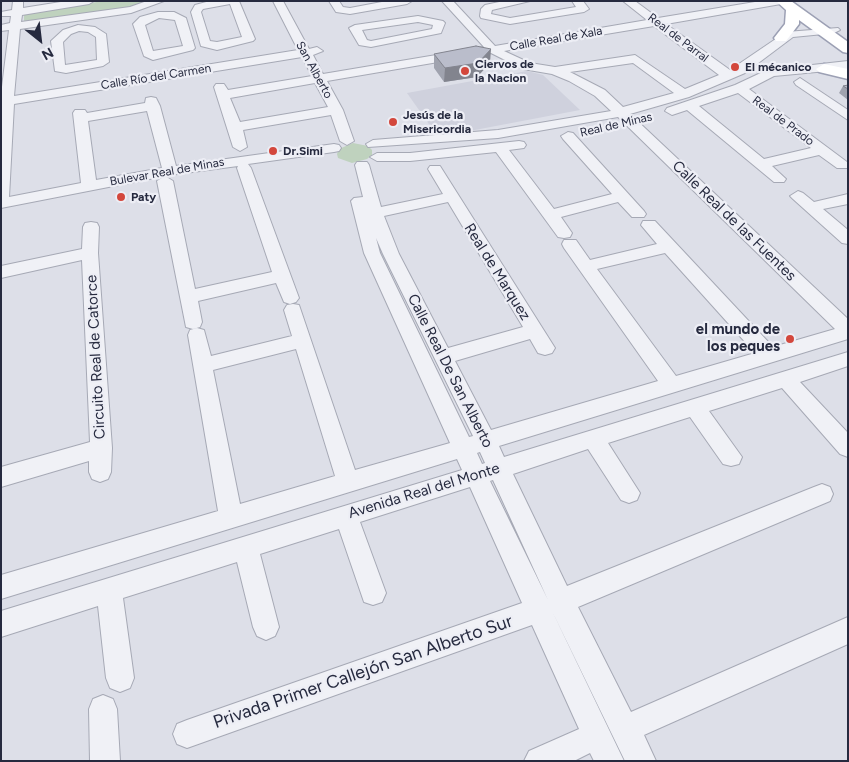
<!DOCTYPE html>
<meta charset="utf-8">
<style>
body{margin:0}
#map{position:relative;width:849px;height:762px;overflow:hidden;background:#dddfe8;font-family:Figtree,sans-serif}
canvas{display:block}
.frame{position:absolute;inset:0;border:2px solid #262a3f;pointer-events:none}
.north{position:absolute;left:15px;top:15px;width:50px;height:50px;-webkit-text-stroke:4px #edeef5;paint-order:stroke;rotate:151deg;font-size:14px;font-weight:700;line-height:20px;text-align:center;color:#262a3f}
.north::after{content:'';display:block;margin:auto;width:18px;height:22px;background:#262a3f;clip-path:polygon(50% 0,100% 100%,50% 72%,0 100%)}
</style>
<div id="map">
<canvas width="849" height="762"></canvas>
<div class="frame"></div>
<div class="north">N</div>
</div>
<script>
const c = document.querySelector('canvas').getContext('2d');
c.lineJoin = 'round';
function paint(path, color) { c.fillStyle = color; c.fill(path, 'evenodd'); }
const toPath = rows => new Path2D(rows.map(r => 'M' + r).join(''));
function stroke(path, color, width, dash) { c.strokeStyle = color; c.lineWidth = width; c.lineCap = dash ? 'butt' : 'round'; c.setLineDash(dash || []); c.stroke(path); }
function write(font, color, halo, rows, align = 'center') {
  c.font = font + ' Figtree,sans-serif'; c.lineWidth = 4.5; c.setLineDash([]); c.textBaseline = 'middle'; c.strokeStyle = halo; c.fillStyle = color; for (const [text, x, y, turn = 0] of rows) {
    c.save(); c.translate(x, y); c.rotate((+turn || 0) * Math.PI / 180); c.textAlign = isNaN(turn) ? turn : align; if (halo) c.strokeText(text, 0, 0); c.fillText(text, 0, 0); c.restore();
  }
}
const built = toPath([
 [527,71,543,75,580,110,438,137,407,93]
]);
const green = toPath([
 [103,1,151,1,126,8,24,21,24,15,28,13],
 [353,143,368,146,372,150,372,155,367,159,352,163,338,158,337,154,339,149]
]);
const minor = toPath([
 [13,1,23,1,23,8,67,1,94,1,89,4,22,15,21,22,130,7,147,1,164,1,131,13,20,29,14,96,298,50,273,1,283,1,309,49,317,47,323,51,313,55,323,74,484,47,442,1,453,1,495,46,647,20,623,1,635,1,658,18,761,1,786,1,781,4,666,24,730,70,786,32,838,28,840,30,834,33,793,37,745,73,689,97,630,114,848,319,848,339,499,446,504,457,848,352,848,366,800,382,848,433,848,457,840,454,782,388,709,411,742,457,739,464,731,466,723,464,690,417,608,443,640,493,637,500,629,503,621,500,588,449,513,474,567,586,814,487,822,484,830,487,833,494,830,501,578,607,631,712,848,617,848,644,644,735,656,761,625,761,552,611,624,761,594,761,590,753,574,761,524,761,529,751,579,729,532,625,187,748,177,744,173,734,177,724,187,720,522,603,470,487,360,522,386,593,382,602,373,605,364,602,339,529,260,554,279,627,275,636,266,640,257,636,253,627,237,562,123,598,134,678,130,688,120,692,110,688,106,678,98,606,1,637,1,611,462,470,457,459,1,599,1,575,218,511,188,335,190,330,197,328,204,330,211,356,292,336,284,310,287,305,293,304,299,305,355,470,450,443,364,253,351,201,354,198,363,197,355,165,357,162,367,162,369,165,381,207,443,194,428,169,430,166,440,166,555,348,552,353,545,355,538,353,530,339,455,361,491,430,658,381,564,248,562,244,564,240,576,240,590,260,657,244,641,225,643,221,655,221,773,347,835,329,618,117,498,138,368,147,366,144,373,140,498,130,611,111,595,96,569,81,552,74,523,69,491,53,327,81,343,110,354,141,347,145,340,141,331,115,243,130,247,147,240,151,233,147,214,87,216,84,224,84,228,90,312,76,302,57,14,104,9,197,81,183,73,113,75,110,85,110,87,113,145,103,146,98,151,97,156,98,160,106,176,166,334,144,339,145,341,148,339,151,334,152,248,164,251,168,299,298,296,302,290,304,284,302,276,283,198,301,202,322,200,327,193,329,186,327,157,181,165,176,173,181,195,289,272,272,237,168,238,166,170,175,1,208,1,95,9,30,1,31,1,25,10,23,11,16,1,16,1,12,12,10,13,1],
 [654,26,719,75,685,89,635,55,555,67,530,63,504,51,654,26],
 [633,63,674,93,623,107,605,90,570,72,633,63],
 [315,83,328,107,240,122,230,98,315,83],
 [147,111,162,168,96,180,88,121,147,111],
 [448,202,523,327,448,348,399,254,384,216,448,202],
 [376,238,383,254,473,436,469,437,380,253,376,238],
 [665,253,755,353,676,376,597,269,665,253],
 [296,349,335,476,240,504,213,370,296,349],
 [480,452,485,463,482,464,477,453,480,452],
 [493,480,548,600,490,481,493,480],
 [239,1,255,39,253,41,217,50,201,46,191,12,195,5,210,1,239,1],
 [230,4,242,37,217,42,210,41,201,12,203,9,230,4],
 [329,1,339,1,343,7,350,8,387,1,412,1,407,4,350,14,336,12,329,1],
 [504,1,530,1,492,10,491,14,510,18,576,7,572,1,583,1,589,9,584,12,510,24,481,18,480,16,481,9,485,5,504,1],
 [174,12,186,18,195,48,193,50,153,60,144,56,133,24,140,17,158,12,174,12],
 [159,18,175,20,183,46,153,51,145,25,159,18],
 [418,16,443,21,445,23,441,33,371,47,359,45,349,28,355,25,418,16],
 [418,22,433,25,432,29,371,41,367,40,362,30,418,22],
 [78,25,95,27,106,34,109,62,103,66,66,73,55,71,51,41,63,30,78,25],
 [79,31,88,32,96,37,97,60,65,65,63,42,71,34,79,31],
 [848,61,848,69,774,76,749,89,847,162,847,168,837,168,819,155,772,166,786,179,784,182,774,182,687,110,672,115,665,111,667,108,735,85,767,70,848,61],
 [738,93,811,148,764,159,699,106,738,93],
 [800,78,848,110,848,120,796,85,794,82,800,78],
 [568,132,573,133,644,211,646,214,644,217,632,217,618,202,561,217,572,233,570,237,564,238,558,237,496,152,410,161,377,161,370,157,377,153,410,153,519,141,524,142,526,145,524,148,509,150,554,209,612,194,563,139,561,136,568,132],
 [798,191,803,193,814,202,848,194,848,204,823,209,848,230,848,244,842,243,793,199,790,196,798,191],
 [91,222,97,223,99,227,98,253,112,448,111,472,108,479,100,482,92,479,89,472,89,461,1,487,1,467,90,442,82,260,1,278,1,266,82,249,83,227,85,223,91,222],
 [103,695,113,699,117,709,120,761,90,761,89,709,93,699,103,695]
]);
const major = toPath([
 [776,1,791,1,848,42,848,53,843,52,799,20,799,24,786,41,776,41,774,38,785,24,786,10,776,1],
 [824,64,848,69,848,79,819,72,816,69,824,64]
]);
const wall = toPath([
 [434,54,490,63,477,77,444,82,434,68],
 [848,85,848,100,839,93,843,86]
]);
const shadedWall = toPath([
 [491,49,490,63,477,77,444,82,445,68]
]);
const building = toPath([
 [476,46,491,49,478,63,445,68,434,54,476,46],
 [848,85,848,89,843,86,848,85]
]);
const markers = [
 [735,67,5,"#d3473c"],
 [465,71,5,"#d3473c"],
 [393,122,5,"#d3473c"],
 [273,151,5,"#d3473c"],
 [121,197,5,"#d3473c"],
 [790,339,5,"#d3473c"]
];
const farStreetnames = [
 ["Real de Parral",678,38,37],
 ["Calle Real de Xala",556,39,-10],
 ["San Alberto",314,70,61],
 ["Calle Río del Carmen",156,77,-9],
 ["Real de Prado",783,121,37],
 ["Real de Minas",616,125,-13],
 ["Bulevar Real de Minas",167,172,-10]
];
const farPoinames = [
 ["Ciervos de",475,64],
 ["la Nacion",475,78],
 ["El mécanico",745,67],
 ["Jesús de la",403,115],
 ["Misericordia",403,129],
 ["Dr.Simi",283,151],
 ["Paty",131,197]
];
const streetNames = [
 ["Calle Real de las Fuentes",734,221,44],
 ["Real de Marquez",497,272,58],
 ["Circuito Real de Catorce",96,357,-93],
 ["Calle Real De San Alberto",450,371,63],
 ["Avenida Real del Monte",424,491,-17]
];
const poiNames = [
 ["el mundo de",780,330],
 ["los peques",780,347]
];
const nearStreetnames = [
 ["Privada Primer Callejón San Alberto Sur",363,672,-19]
];
paint(built, '#cfd1dd');
paint(green, '#bfd2be');
stroke(minor, '#a6a9b5', 2);
stroke(major, '#9ca0b4', 3);
paint(minor, '#f0f1f6');
paint(major, '#fff');
paint(wall, '#a0a3af');
paint(shadedWall, '#82848e');
paint(building, '#babdcb');
stroke(building, '#82848e', 1);
for (const [x, y, r, color] of markers) { const dot = new Path2D(); dot.arc(x, y, r, 0, 2 * Math.PI); c.fillStyle = color; c.fill(dot); stroke(dot, '#edeef5', 2); }
write('12px', '#262a3f', '#edeef5', farStreetnames);
write('bold 12px', '#262a3f', '#edeef5', farPoinames, 'left');
write('15px', '#262a3f', '#edeef5', streetNames);
write('bold 15px', '#262a3f', '#edeef5', poiNames, 'right');
write('18px', '#262a3f', '#edeef5', nearStreetnames);
</script>
